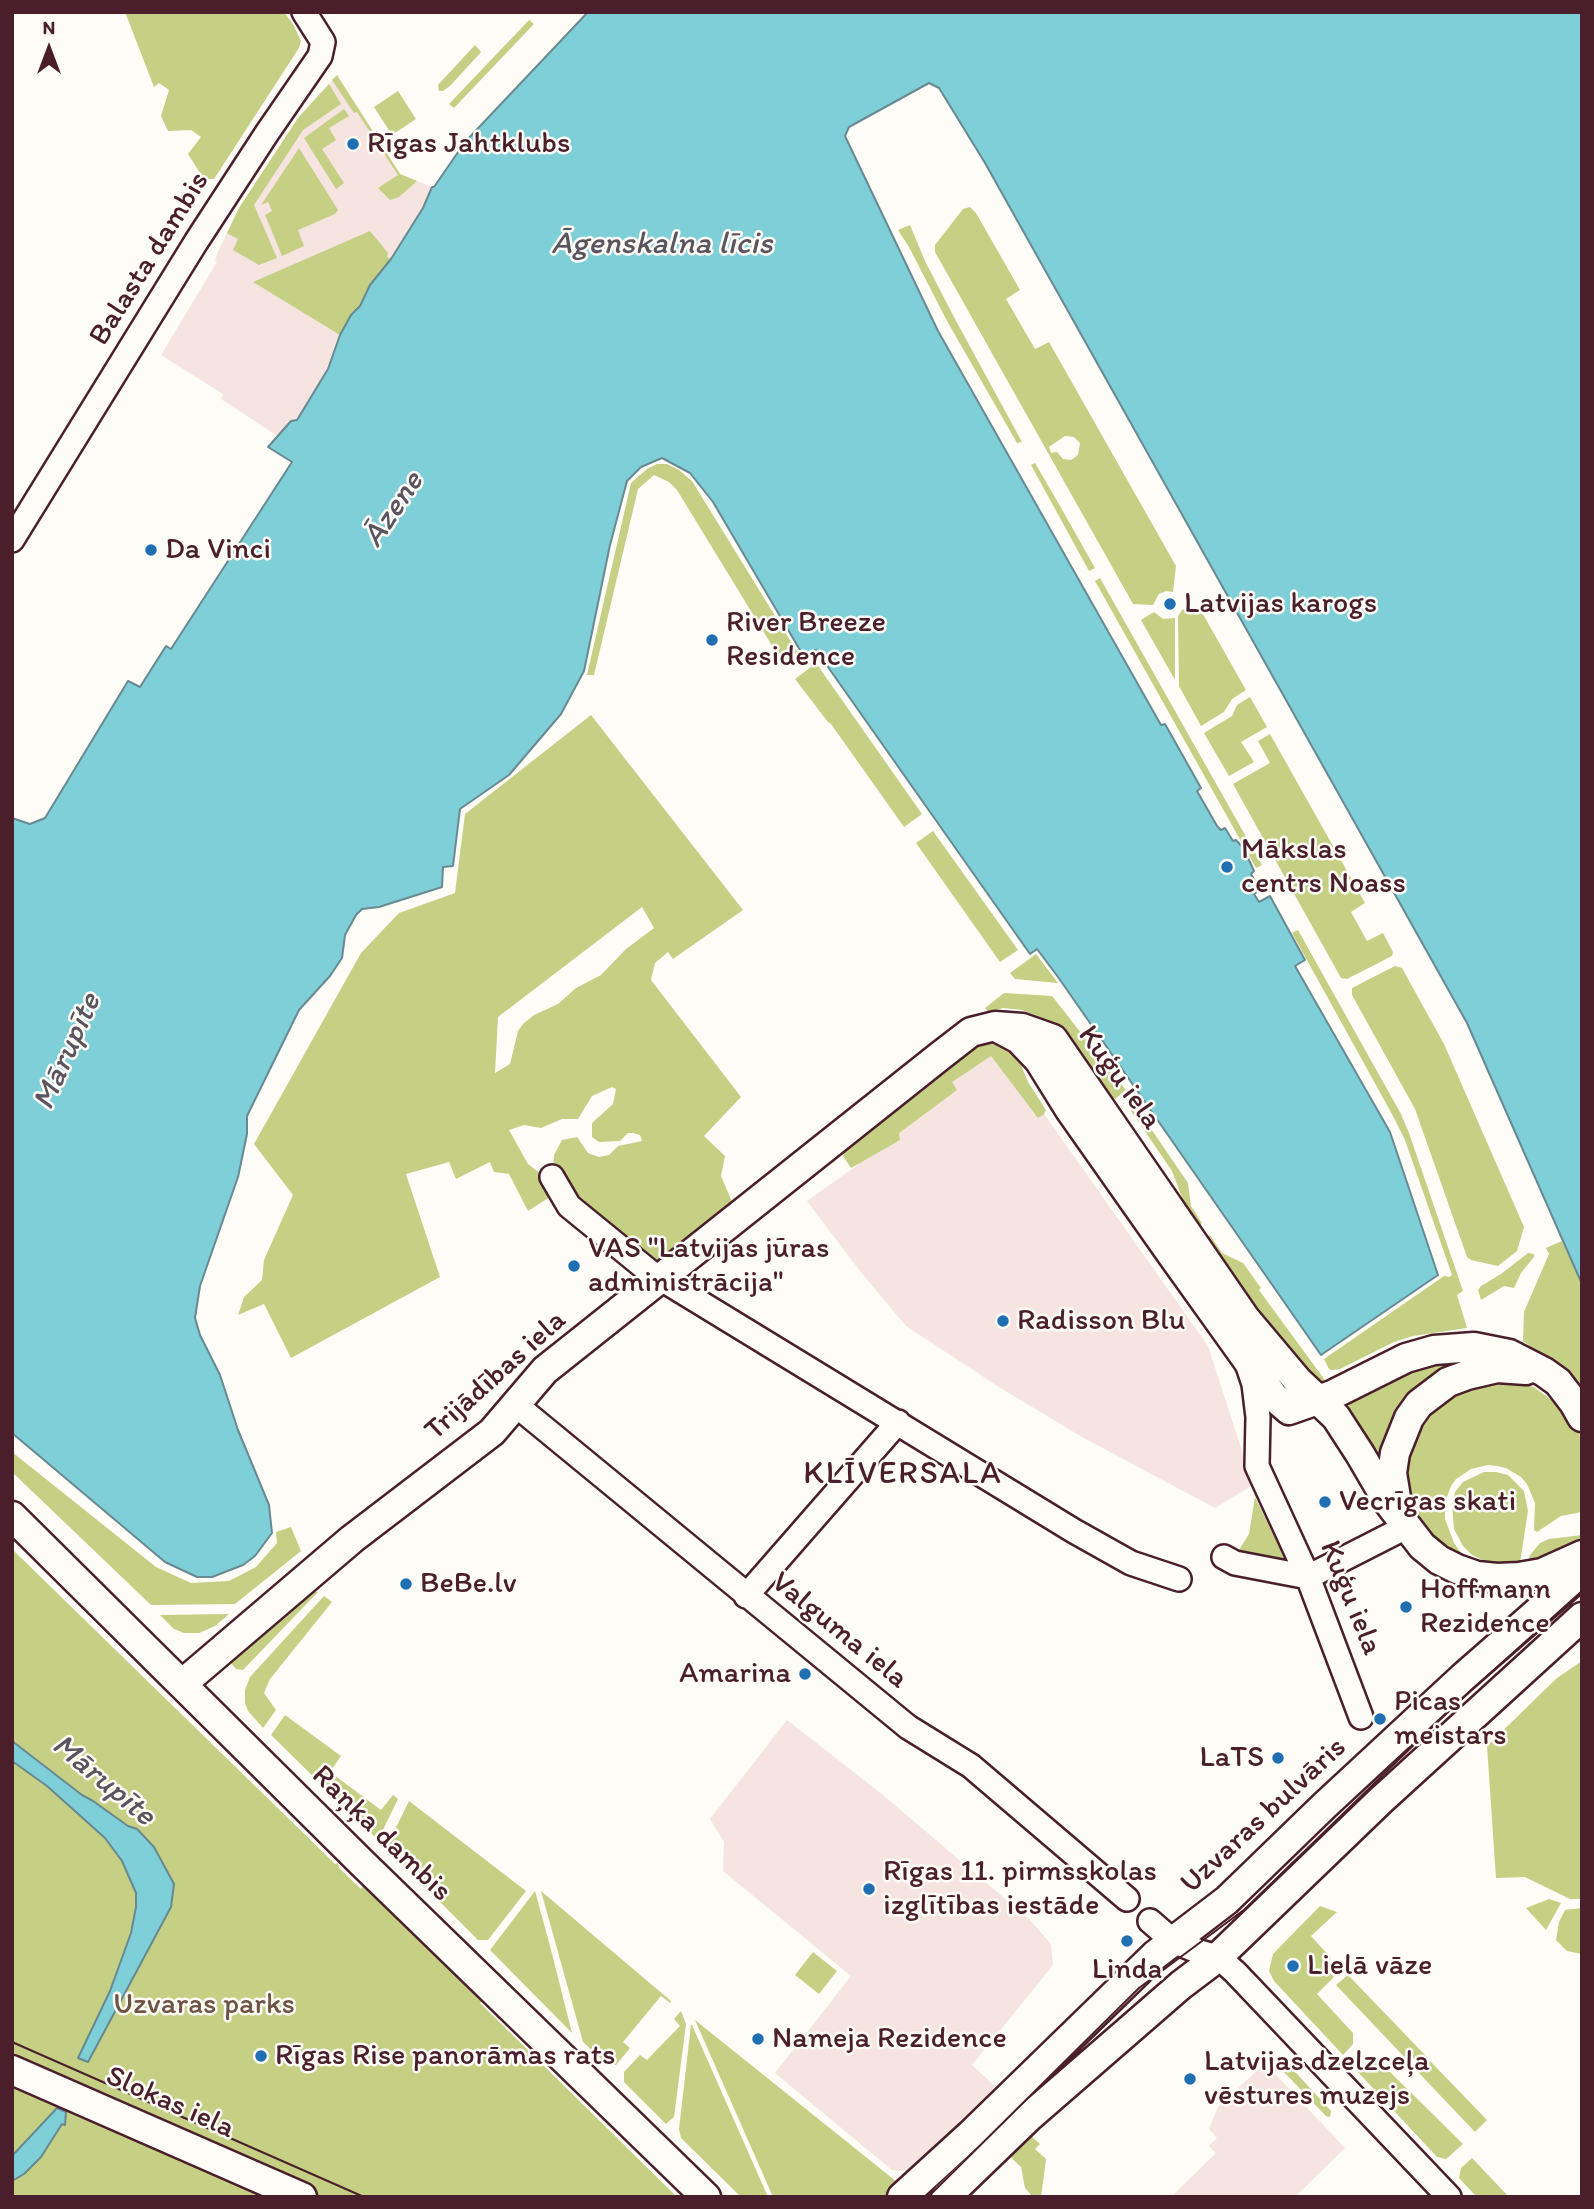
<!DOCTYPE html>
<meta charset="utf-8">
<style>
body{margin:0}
#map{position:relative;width:1594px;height:2209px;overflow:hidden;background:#fdfcf7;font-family:Itim,sans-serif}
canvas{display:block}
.frame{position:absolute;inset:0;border:14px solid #4a1f2b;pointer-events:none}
.north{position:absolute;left:14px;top:14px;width:70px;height:70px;-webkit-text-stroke:5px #fdfcf7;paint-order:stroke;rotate:0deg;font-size:19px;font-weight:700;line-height:28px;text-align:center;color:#4a1f2b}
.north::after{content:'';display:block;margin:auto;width:24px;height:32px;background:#4a1f2b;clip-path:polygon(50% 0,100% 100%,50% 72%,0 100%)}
</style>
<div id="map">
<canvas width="1594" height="2209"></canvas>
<div class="frame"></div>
<div class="north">N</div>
</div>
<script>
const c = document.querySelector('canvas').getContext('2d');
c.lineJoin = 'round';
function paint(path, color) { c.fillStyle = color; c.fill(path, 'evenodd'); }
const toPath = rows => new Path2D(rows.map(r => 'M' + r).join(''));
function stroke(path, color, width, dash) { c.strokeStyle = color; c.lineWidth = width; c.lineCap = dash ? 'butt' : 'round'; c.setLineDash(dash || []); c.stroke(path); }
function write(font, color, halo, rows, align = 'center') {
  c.font = font + ' Itim,sans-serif'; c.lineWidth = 5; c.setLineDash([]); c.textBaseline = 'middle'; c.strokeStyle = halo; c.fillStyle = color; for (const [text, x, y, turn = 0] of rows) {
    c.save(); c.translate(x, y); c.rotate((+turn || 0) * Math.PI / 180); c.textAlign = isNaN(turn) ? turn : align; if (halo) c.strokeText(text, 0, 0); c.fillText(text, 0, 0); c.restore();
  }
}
const built = toPath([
 [337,75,400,174,432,187,423,208,340,335,329,369,296,420,291,421,279,437,221,399,223,394,161,355,217,262,215,260,217,254,239,208,298,118],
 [996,1046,1208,1346,1253,1485,1215,1508,1082,1437,999,1387,906,1326,860,1271,807,1201,859,1164,849,1150],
 [787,1720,883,1795,1030,1920,1051,1944,1053,1965,972,2065,998,2089,917,2172,892,2170,775,2073,851,1976,723,1871,724,1842,710,1819],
 [1265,2063,1345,2148,1295,2197,1174,2197,1173,2195,1216,2153,1209,2146,1217,2138,1209,2129,1218,2107]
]);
const green = toPath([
 [125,12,284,12,293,24,301,41,299,48,214,179,204,179,188,154,201,137,191,130,168,131,161,116,169,90,159,83,154,87],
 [529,20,534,24,454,108,449,104],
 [475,45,481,52,450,86,443,91,439,91,438,85],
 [337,75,400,174,417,181,399,197,390,200,378,188,398,175,357,112,354,113,332,80],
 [329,84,341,104,303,130,254,205,277,258,259,265,233,250,238,239,227,233,239,208,298,118],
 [398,91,416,119,392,135,374,107],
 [344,109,349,116,329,128,336,140,322,149,344,183,336,189,304,138],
 [299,148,338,210,335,214,298,230,304,246,282,256,265,215,272,211,268,202,261,205],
 [432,187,445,207,370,285,360,306,351,315,340,335,253,282,370,231,388,253,387,257,391,259,423,208],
 [970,207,976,213,1020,290,1006,299,1035,349,1049,342,1176,566,1173,592,1166,591,1159,594,1153,605,1133,604,935,252,935,245,963,209],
 [1065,436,1074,437,1080,443,1078,455,1071,460,1063,459,1057,452,1051,453,1049,447],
 [910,225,925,261,955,319,1022,442,1017,443,947,321,909,247,898,230],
 [1035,463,1060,506,1095,568,1089,571,1031,465],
 [657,464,667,464,679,470,692,481,801,658,790,666,786,660,782,662,677,490,669,482,654,475,638,489,594,675,587,675,631,483,647,469],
 [1100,578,1262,865,1256,868,1095,581],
 [1183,609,1200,609,1246,690,1232,699,1224,712,1201,726,1179,686,1178,616],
 [1154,612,1163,619,1175,618,1175,680,1141,620],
 [816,663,922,814,904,827,831,724,828,722,795,679],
 [1250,697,1267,727,1241,742,1254,762,1229,776,1204,733,1232,716,1237,705],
 [591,715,743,910,673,959,668,952,655,963,651,980,741,1097,704,1136,725,1156,721,1176,732,1202,656,1265,571,1192,553,1172,554,1155,562,1140,577,1137,588,1153,599,1157,609,1155,618,1146,642,1141,640,1135,633,1133,628,1133,620,1141,599,1142,592,1137,592,1123,613,1104,616,1089,612,1087,592,1096,578,1119,562,1119,541,1128,524,1125,509,1130,528,1164,545,1177,553,1195,528,1211,509,1174,494,1172,490,1162,456,1179,449,1162,406,1174,440,1277,291,1358,264,1304,238,1315,244,1297,262,1280,264,1260,293,1195,254,1144,361,953,399,913,455,893,465,814],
 [642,907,654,928,626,949,601,975,576,988,558,1004,534,1015,523,1024,518,1031,510,1064,495,1073,498,1017],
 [1270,734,1365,903,1351,912,1367,941,1383,933,1393,952,1392,956,1347,979,1341,978,1233,784,1270,763,1258,741],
 [933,831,1018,950,1000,962,916,843],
 [1298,930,1401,1114,1409,1133,1463,1291,1457,1295,1467,1328,1413,1336,1394,1342,1340,1369,1332,1370,1329,1369,1324,1359,1444,1276,1449,1277,1452,1275,1405,1140,1393,1116,1292,933],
 [1036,954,1058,983,1015,979,1010,973],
 [1395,966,1402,968,1444,1044,1524,1227,1517,1251,1498,1266,1471,1260,1467,1257,1415,1109,1352,995,1352,988],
 [1004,993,1052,996,1126,1090,1115,1099,1095,1084,1057,1030,1044,1019,1022,1010,1003,1008,988,1012,985,1008],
 [994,1043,1006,1048,1021,1065,1028,1082,1046,1110,1044,1114,1038,1118,991,1056,952,1082,957,1090,899,1133,900,1140,851,1168,843,1156,845,1150,961,1059,982,1044],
 [1132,1101,1188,1183,1191,1206,1202,1223,1200,1225,1183,1200,1172,1171,1127,1105],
 [1210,1235,1222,1253,1243,1263,1261,1288,1259,1290,1327,1383,1312,1380,1201,1241],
 [1562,1241,1582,1284,1582,1392,1561,1368,1523,1341,1524,1312,1549,1254,1546,1248],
 [1528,1253,1534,1254,1534,1257,1521,1273,1514,1288,1504,1286,1481,1300,1478,1290,1481,1286,1501,1274],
 [1465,1361,1446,1368,1415,1389,1405,1400,1395,1415,1383,1440,1379,1463,1346,1412,1351,1401,1403,1372,1441,1362],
 [1495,1379,1534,1387,1555,1403,1574,1422,1582,1441,1582,1512,1561,1516,1537,1532,1534,1530,1535,1503,1527,1484,1521,1477,1506,1468,1497,1466,1488,1465,1471,1469,1456,1479,1451,1486,1445,1502,1445,1519,1454,1543,1462,1554,1475,1563,1427,1538,1405,1501,1403,1452,1412,1428,1449,1391],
 [12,1452,156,1567,191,1583,229,1581,256,1567,277,1543,276,1532,291,1527,301,1551,235,1604,151,1605,12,1472],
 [1484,1472,1496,1472,1508,1475,1524,1491,1528,1511,1520,1563,1501,1564,1485,1561,1472,1555,1463,1546,1454,1529,1452,1505,1455,1492,1463,1482],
 [1255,1497,1285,1559,1281,1562,1249,1557,1239,1550,1249,1534],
 [1582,1535,1582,1541,1569,1549,1540,1561,1528,1562,1530,1555,1540,1543,1549,1539],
 [12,1549,332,1861,335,1864,338,1863,339,1868,361,1889,364,1885,418,1937,483,2001,480,2003,677,2197,12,2197],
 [311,1591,318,1592,243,1670,236,1669,229,1661],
 [324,1596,332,1602,270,1679,264,1693,276,1710,263,1728,248,1711,245,1703,245,1690,250,1677],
 [229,1614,215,1626,199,1633,184,1633,174,1629,160,1615],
 [1582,1661,1582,1899,1570,1899,1525,1877,1496,1878,1487,1746,1557,1678],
 [285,1715,341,1756,330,1772,381,1810,393,1795,398,1799,378,1840,271,1735],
 [409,1801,526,1891,488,1940,478,1940,386,1848],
 [535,1891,550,1946,572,2033,490,1950],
 [541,1891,671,2001,670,2003,661,1996,623,2042,630,2048,616,2065,607,2064,583,2042],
 [1549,1899,1561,1903,1546,1930,1526,1908],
 [1320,1906,1337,1912,1311,1936,1331,1958,1323,1965,1334,1977,1317,1994,1353,2033,1353,2044,1343,2055,1274,1981,1269,1971,1273,1954],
 [1582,1908,1582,1954,1567,1951,1556,1940,1559,1922,1565,1910],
 [813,1952,837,1971,819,1994,795,1975],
 [1348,1975,1426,2056,1418,2064,1413,2058,1409,2062,1336,1985],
 [681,2011,686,2024,674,2117,666,2124,624,2082,624,2072,640,2055,647,2060,680,2026,674,2019],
 [695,2020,897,2182,898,2186,883,2197,773,2197],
 [691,2025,692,2025,768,2197,741,2197,681,2138,679,2129],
 [1430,2061,1487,2120,1475,2132,1418,2072],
 [1368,2063,1379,2063,1387,2069,1463,2144,1446,2159,1437,2157,1357,2071],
 [1284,2064,1288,2064,1331,2111,1330,2117,1326,2116,1282,2070],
 [1030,2135,1040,2144,1035,2149,1046,2159,1041,2197,1033,2197,1025,2188,1021,2167,1007,2154],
 [1472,2158,1509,2197,1477,2197,1459,2178,1461,2168]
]);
const water = toPath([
 [588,12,1582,12,1582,1284,1467,1023,985,163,939,88,929,83,849,127,845,136,938,331,1161,725,1165,724,1201,788,1197,791,1217,826,1221,830,1225,828,1233,841,1236,840,1244,849,1254,871,1251,874,1260,890,1254,894,1259,902,1270,896,1305,960,1295,966,1390,1132,1438,1275,1321,1355,1058,977,1037,949,1030,954,816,650,804,657,713,502,690,473,662,458,641,467,627,481,610,545,584,671,561,714,509,775,460,809,453,866,443,867,442,887,379,907,362,909,356,915,345,935,342,958,330,976,299,1010,247,1116,247,1134,238,1177,200,1286,195,1318,200,1335,220,1375,238,1430,269,1505,272,1533,255,1556,243,1565,212,1577,197,1577,165,1562,12,1433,12,818,30,824,45,818,128,681,140,687,166,646,171,649,292,462,268,447,291,421,297,420,328,369,340,335,351,315,360,306,370,285,391,259,423,208,432,187,434,187,465,142,588,12],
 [12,1741,82,1795,93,1801,128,1826,137,1829,154,1847,174,1884,171,1907,88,2062,78,2058,110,1991,131,1933,136,1907,136,1893,122,1861,105,1838,47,1786,12,1761,12,1741],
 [57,2108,66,2112,65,2125,62,2124,41,2157,24,2174,12,2181,12,2156,57,2108]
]);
const minor = toPath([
 [12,540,196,242,267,133,320,56,323,42,304,12],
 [552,1177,569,1206,650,1272,1074,1531,1131,1563,1179,1579],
 [1248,1366,1254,1384,1258,1417,1257,1466,1308,1577,1361,1717],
 [516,1405,908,1727,971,1766,1127,1899],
 [1224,1557,1235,1563,1308,1577,1406,1527],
 [746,1596,898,1422],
 [1150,1921,1173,1941,1200,1952,1218,1957,1235,1972,1449,2197]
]);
const major = toPath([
 [1000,1029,1019,1039,1039,1060,1070,1110,1172,1255,1273,1396,1289,1410,1332,1395,1406,1358,1434,1350,1474,1347,1509,1354,1544,1372,1558,1382,1574,1403,1582,1417],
 [1398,1510,1392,1473,1395,1453,1409,1418,1419,1404,1448,1382,1467,1375,1497,1368,1526,1370],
 [12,1516,361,1862,706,2197],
 [182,1684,352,1539,492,1432,545,1370,940,1056,971,1032,995,1026,1022,1028,1053,1039,1245,1318,1298,1381,1336,1417,1360,1454,1388,1502,1422,1546,1439,1560,1457,1569,1477,1576,1497,1578,1519,1577,1542,1573,1582,1555],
 [12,2070,302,2197],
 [902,2197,971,2134,1155,1955,1227,1900,1324,1806,1462,1678,1582,1573],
 [946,2197,1029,2117,1181,1985,1218,1957,1380,1801,1582,1617]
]);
const tram = toPath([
 [12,2042,364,2197],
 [928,2197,1139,1988,1245,1909,1457,1703,1582,1591]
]);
const markers = [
 [353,144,7,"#1f6fb2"],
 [151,550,7,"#1f6fb2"],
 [1170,604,7,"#1f6fb2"],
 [712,640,7,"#1f6fb2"],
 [1227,867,7,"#1f6fb2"],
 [574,1266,7,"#1f6fb2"],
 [1003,1321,7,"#1f6fb2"],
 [1325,1502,7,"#1f6fb2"],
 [406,1584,7,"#1f6fb2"],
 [1406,1607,7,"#1f6fb2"],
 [805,1674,7,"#1f6fb2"],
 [1380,1719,7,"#1f6fb2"],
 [1278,1758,7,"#1f6fb2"],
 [869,1889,7,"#1f6fb2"],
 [1127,1941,7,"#1f6fb2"],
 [1293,1966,7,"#1f6fb2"],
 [758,2039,7,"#1f6fb2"],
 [261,2056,7,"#1f6fb2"],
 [1190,2079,7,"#1f6fb2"]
];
const poiNames = [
 ["Rīgas Jahtklubs",367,144],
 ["Da Vinci",165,550],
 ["Latvijas karogs",1184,604],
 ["River Breeze",726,623],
 ["Residence",726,657],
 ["Mākslas",1241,850],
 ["centrs Noass",1241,884],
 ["VAS \"Latvijas jūras",588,1249],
 ["administrācija\"",588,1283],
 ["Radisson Blu",1017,1321],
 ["Vecrīgas skati",1339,1502],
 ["BeBe.lv",420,1584],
 ["Hoffmann",1420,1590],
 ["Rezidence",1420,1624],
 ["Amarina",791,1674,"right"],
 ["Picas",1394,1702],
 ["meistars",1394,1736],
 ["LaTS",1264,1758,"right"],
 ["Rīgas 11. pirmsskolas",883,1872],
 ["izglītības iestāde",883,1906],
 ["Lielā vāze",1307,1966],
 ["Linda",1127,1970,"center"],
 ["Nameja Rezidence",772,2039],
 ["Rīgas Rise panorāmas rats",275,2056],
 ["Latvijas dzelzceļa",1204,2062],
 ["vēstures muzejs",1204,2096]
];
const streetNames = [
 ["Balasta dambis",150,259,-58],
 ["Kuģu iela",1119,1078,54],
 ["Trijādības iela",496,1376,-42],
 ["Kuģu iela",1350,1598,68],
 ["Valguma iela",839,1631,39],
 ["Uzvaras bulvāris",1264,1816,-43],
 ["Raņķa dambis",381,1834,44],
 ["Slokas iela",170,2103,24]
];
const parkNames = [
 ["Uzvaras parks",204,2005]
];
const waterNames = [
 ["Āgenskalna līcis",662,245],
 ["Āzene",394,510,-56],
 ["Mārupīte",68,1052,-66],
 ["Mārupīte",103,1781,40]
];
const neighbourhoodNames = [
 ["KLĪVERSALA",903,1475]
];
paint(built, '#f6e4e0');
paint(green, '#c5d084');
paint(water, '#7ecfd7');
stroke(water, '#698992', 2);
stroke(minor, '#4a1f2b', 28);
stroke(major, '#4a1f2b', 33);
stroke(minor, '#fdfcf7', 23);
stroke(major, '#fdfcf7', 28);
stroke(tram, '#4a1f2b', 2);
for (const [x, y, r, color] of markers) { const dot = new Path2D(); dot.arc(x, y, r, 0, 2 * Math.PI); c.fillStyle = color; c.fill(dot); stroke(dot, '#fdfcf7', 2.5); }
write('30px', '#4a1f2b', '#fdfcf7', poiNames, 'left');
write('30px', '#4a1f2b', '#fdfcf7', streetNames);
write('30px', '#6f5446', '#fdfcf7', parkNames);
write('italic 32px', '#5a545f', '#fdfcf7', waterNames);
c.letterSpacing = '2px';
write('32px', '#4a1f2b', '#fdfcf7', neighbourhoodNames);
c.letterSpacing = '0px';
</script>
